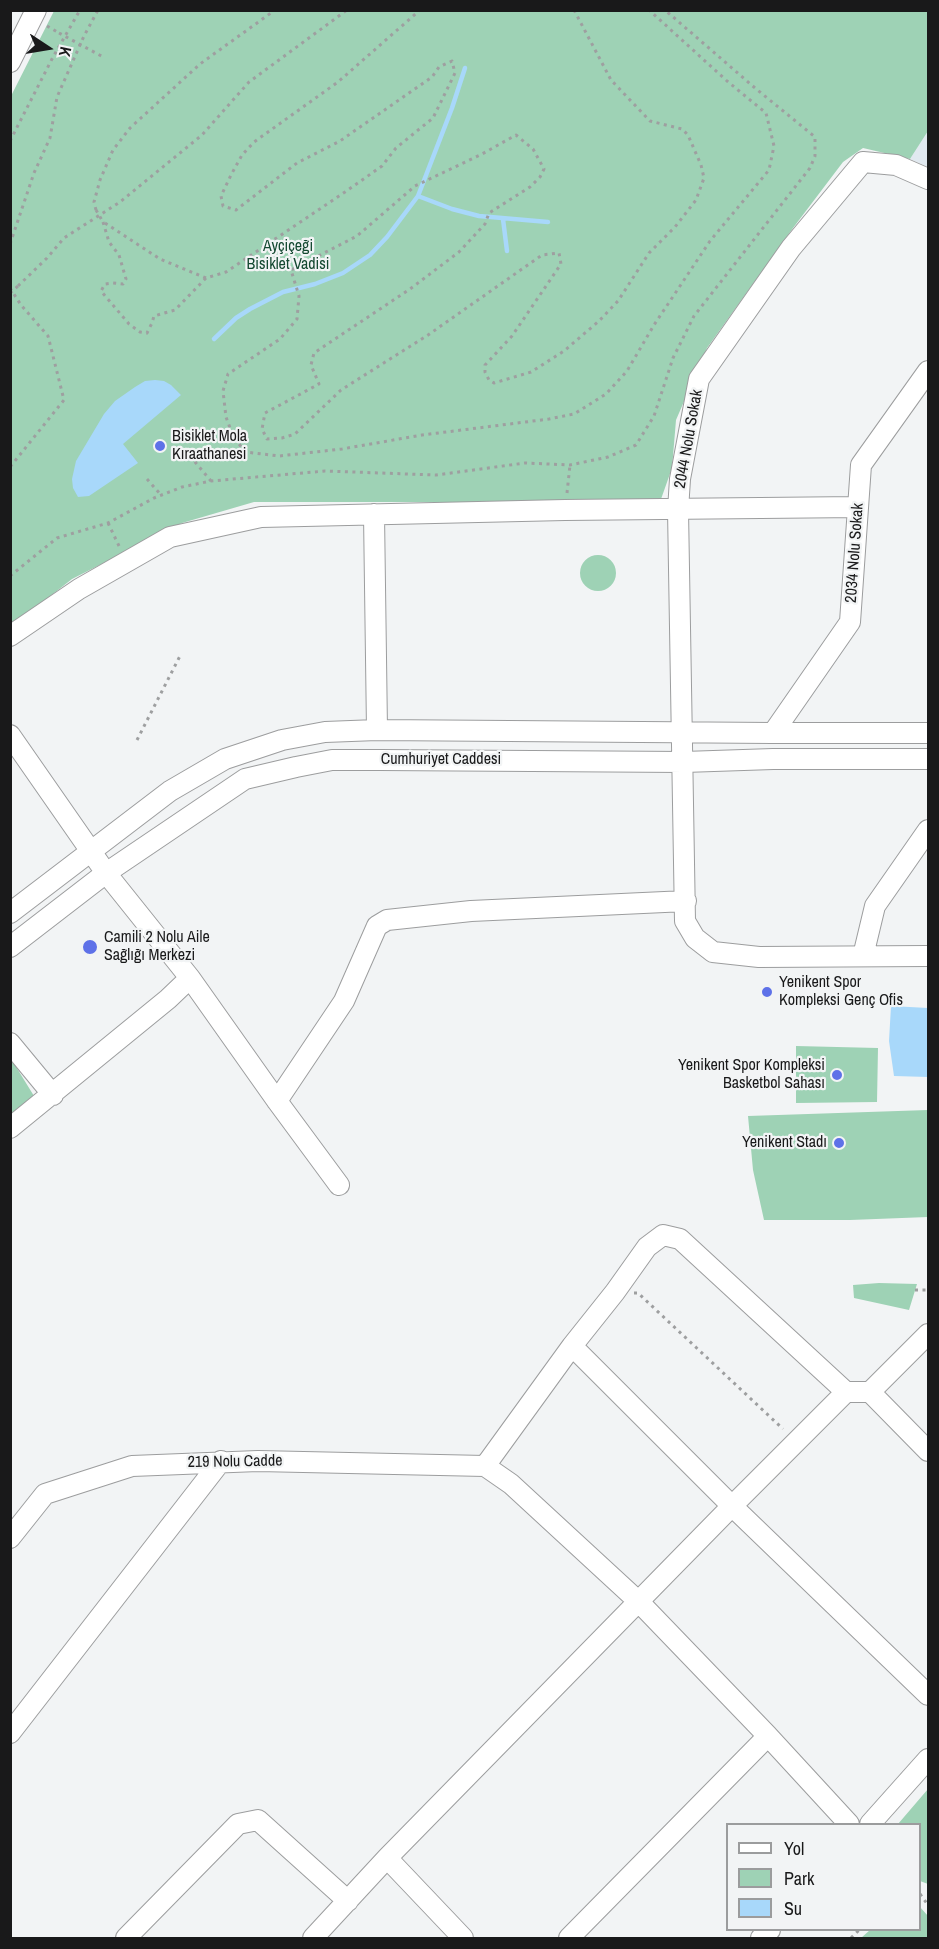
<!DOCTYPE html>
<meta charset="utf-8">
<style>
body{margin:0}
#map{position:relative;width:939px;height:1949px;overflow:hidden;background:#f2f4f5;font-family:"Archivo Narrow",sans-serif}
canvas{display:block}
.frame{position:absolute;inset:0;border:12px solid #19191a;pointer-events:none}
.legend{position:absolute;left:726px;top:1823px;width:195px;height:108px;box-sizing:border-box;background:#f2f4f5;border:2px solid #9b9c9d;margin:0;padding:8px 10px;list-style:none;font-size:18px;color:#19191a}
.legend li{display:flex;align-items:center;gap:12px;height:30px}
.legend b{width:30px;border:2px solid #9b9c9d}
.north{position:absolute;left:18px;top:18px;width:60px;height:60px;-webkit-text-stroke:4px #f2f4f5;paint-order:stroke;rotate:102deg;font-size:16px;font-weight:700;line-height:24px;text-align:center;color:#19191a}
.north::after{content:'';display:block;margin:auto;width:21px;height:27px;background:#19191a;clip-path:polygon(50% 0,100% 100%,50% 72%,0 100%)}
</style>
<div id="map">
<canvas width="939" height="1949"></canvas>
<div class="frame"></div>
<ul class="legend">
<li><b style="height:8px;background:#fff"></b>Yol</li>
<li><b style="height:16px;background:#9ed2b5"></b>Park</li>
<li><b style="height:16px;background:#a8d8fa"></b>Su</li>
</ul>
<div class="north">K</div>
</div>
<script>
const c = document.querySelector('canvas').getContext('2d');
c.lineJoin = 'round';
function paint(path, color) { c.fillStyle = color; c.fill(path, 'evenodd'); }
const toPath = rows => new Path2D(rows.map(r => 'M' + r).join(''));
function stroke(path, color, width, dash) { c.strokeStyle = color; c.lineWidth = width; c.lineCap = dash ? 'butt' : 'round'; c.setLineDash(dash || []); c.stroke(path); }
function write(font, color, halo, rows, align = 'center') {
  c.font = font + ' "Archivo Narrow",sans-serif'; c.lineWidth = 4.5; c.setLineDash([]); c.textBaseline = 'middle'; c.strokeStyle = halo; c.fillStyle = color; for (const [text, x, y, turn = 0] of rows) {
    c.save(); c.translate(x, y); c.rotate((+turn || 0) * Math.PI / 180); c.textAlign = isNaN(turn) ? turn : align; if (halo) c.strokeText(text, 0, 0); c.fillText(text, 0, 0); c.restore();
  }
}
const built = toPath([
 [928,131,928,167,910,159]
]);
const green = toPath([
 [54,11,928,11,928,131,910,159,863,148,843,162,793,228,707,348,676,420,672,468,660,502,254,502,182,523,72,579,11,627,11,96],
 '580 573a18 18 0 1 1 36 0a18 18 0 1 1-36 0Z',
 [796,1046,878,1048,877,1102,796,1103],
 [10,1057,34,1096,11,1116,10,1116],
 [928,1110,928,1217,850,1220,764,1220,753,1170,748,1116],
 [879,1283,917,1284,909,1310,854,1298,853,1285],
 [928,1789,928,1884,920,1881,920,1824,898,1824],
 [920,1907,928,1916,928,1938,861,1938,870,1930,920,1930]
]);
const water = toPath([
 [155,380,164,381,171,385,181,395,123,444,138,463,89,496,78,497,73,488,72,479,76,461,104,414,115,401,135,387,145,381],
 [891,1006,928,1008,928,1077,894,1076,889,1041]
]);
const stream = toPath([
 [418,196,452,209,479,216,548,222],
 [503,219,507,251],
 [214,339,236,318,250,309,283,292,315,284,343,273,370,255,387,237,418,196,452,108,465,68]
]);
const path = toPath([
 [574,10,611,80,650,121,682,129,688,135,701,165,704,178,696,200,675,227,649,253,618,301,599,321,564,351,531,372,494,383,489,380,485,372,485,365,512,336,561,264,559,253,542,255,428,335,341,390,295,434,282,438,267,439,262,429,265,413,319,384,311,365,314,353,410,289,459,252,485,224,489,213,530,187,540,177,544,169,533,149,516,135,482,154,415,186,357,236,291,270,299,296,297,319,280,339,228,374,223,391,226,417,233,436,245,452,279,456,342,449,422,435,549,419,574,414,606,394,627,371,654,325,710,241,769,170,774,146,766,113,727,81,649,10],
 [47,26,59,33],
 [10,141,53,57,80,10],
 [96,210,94,202,100,180,113,150,130,128,200,64,275,10],
 [103,222,109,242,119,255,126,279,123,284,113,283,105,284,101,291,129,324,140,332,147,333,152,323,154,316,175,310,206,278,226,272,345,192,382,166,396,148,433,118,455,73,452,61,439,67,432,77,340,141,297,163,236,210,223,206,221,196,231,175,242,155,254,142,338,82,420,10],
 [105,223,160,259,206,278],
 [10,244,34,173,50,138,57,97,84,36,98,10],
 [18,286,47,258,64,238,120,202,202,135,249,82,347,10],
 [10,288,21,305,48,336,64,400,10,467],
 [190,456,211,481],
 [147,479,161,495],
 [567,493,570,465],
 [108,523,120,548],
 [10,576,57,538,108,523,154,498,182,487,211,481,325,471,436,475,525,463,570,465,608,457,636,445,654,416,673,358,694,316,810,168,815,156,815,137,755,88,665,10],
 [137,740,181,654],
 [915,1290,928,1290],
 [634,1293,638,1293,783,1429],
 [920,1894,928,1905],
 [851,1938,859,1930]
]);
const minor = toPath([
 [10,62,36,10],
 [928,179,896,165,863,162,791,248,699,379,680,479,678,510,685,921,695,938,713,952,759,957,928,956],
 [374,514,377,730],
 [10,636,79,589,170,537,261,517,565,510,858,507],
 [773,733,850,622,861,465,928,371],
 [10,735,106,873,190,978,168,999,10,1128],
 [10,913,170,791,225,759,282,740,325,732,377,730,773,733,928,733],
 [10,947,106,873,245,779,296,767,332,760,380,760,684,762,773,759,928,759],
 [863,956,875,906,928,830],
 [190,978,277,1101,339,1185],
 [10,1043,53,1095],
 [277,1101,344,1001,377,926,387,920,471,911,686,901],
 [572,1346,615,1292,647,1247,663,1235,680,1239,846,1392],
 [870,1392,928,1451],
 [485,1466,572,1346,732,1506,846,1392,870,1392,928,1334],
 [485,1466,511,1484,639,1602,768,1736,849,1824],
 [10,1538,45,1494,132,1466,258,1461,485,1466],
 [10,1733,221,1461],
 [870,1824,928,1759],
 [387,1858,463,1938],
 [126,1938,238,1824,258,1820,348,1901],
 [313,1938,387,1858,732,1506,928,1695],
 [569,1938,768,1736],
 [761,1938,770,1930]
]);
const pathBridge = toPath([
 [59,33,105,58],
 [96,210,103,222],
 [10,293,18,286]
]);
const markers = [
 [160,446,6,"#5e71e8"],
 [90,947,8,"#5e71e8"],
 [767,992,6,"#5e71e8"],
 [837,1075,6,"#5e71e8"],
 [839,1143,6,"#5e71e8"]
];
const parkNames = [
 ["Ayçiçeği",288,247],
 ["Bisiklet Vadisi",288,265]
];
const poiNames = [
 ["Bisiklet Mola",172,437],
 ["Kıraathanesi",172,455],
 ["Camili 2 Nolu Aile",104,938],
 ["Sağlığı Merkezi",104,956],
 ["Yenikent Spor",779,983],
 ["Kompleksi Genç Ofis",779,1001],
 ["Yenikent Spor Kompleksi",825,1066,"right"],
 ["Basketbol Sahası",825,1084,"right"],
 ["Yenikent Stadı",827,1143,"right"]
];
const streetNames = [
 ["2044 Nolu Sokak",689,439,-80],
 ["2034 Nolu Sokak",855,553,-86],
 ["Cumhuriyet Caddesi",441,760],
 ["219 Nolu Cadde",235,1462,-1]
];
paint(built, '#e1e9f0');
paint(green, '#9ed2b5');
paint(water, '#a8d8fa');
stroke(stream, '#a8d8fa', 4.5);
stroke(minor, '#9c9d9e', 22);
stroke(path, '#9e9fa0', 3, [3, 4.5]);
stroke(minor, '#fff', 20);
stroke(pathBridge, '#9e9fa0', 3, [3, 4.5]);
for (const [x, y, r, color] of markers) { const dot = new Path2D(); dot.arc(x, y, r, 0, 2 * Math.PI); c.fillStyle = color; c.fill(dot); stroke(dot, '#f2f4f5', 2); }
write('16px', '#144931', '#f2f4f5', parkNames);
write('16px', '#19191a', '#f2f4f5', poiNames, 'left');
write('16px', '#19191a', '#f2f4f5', streetNames);
</script>
